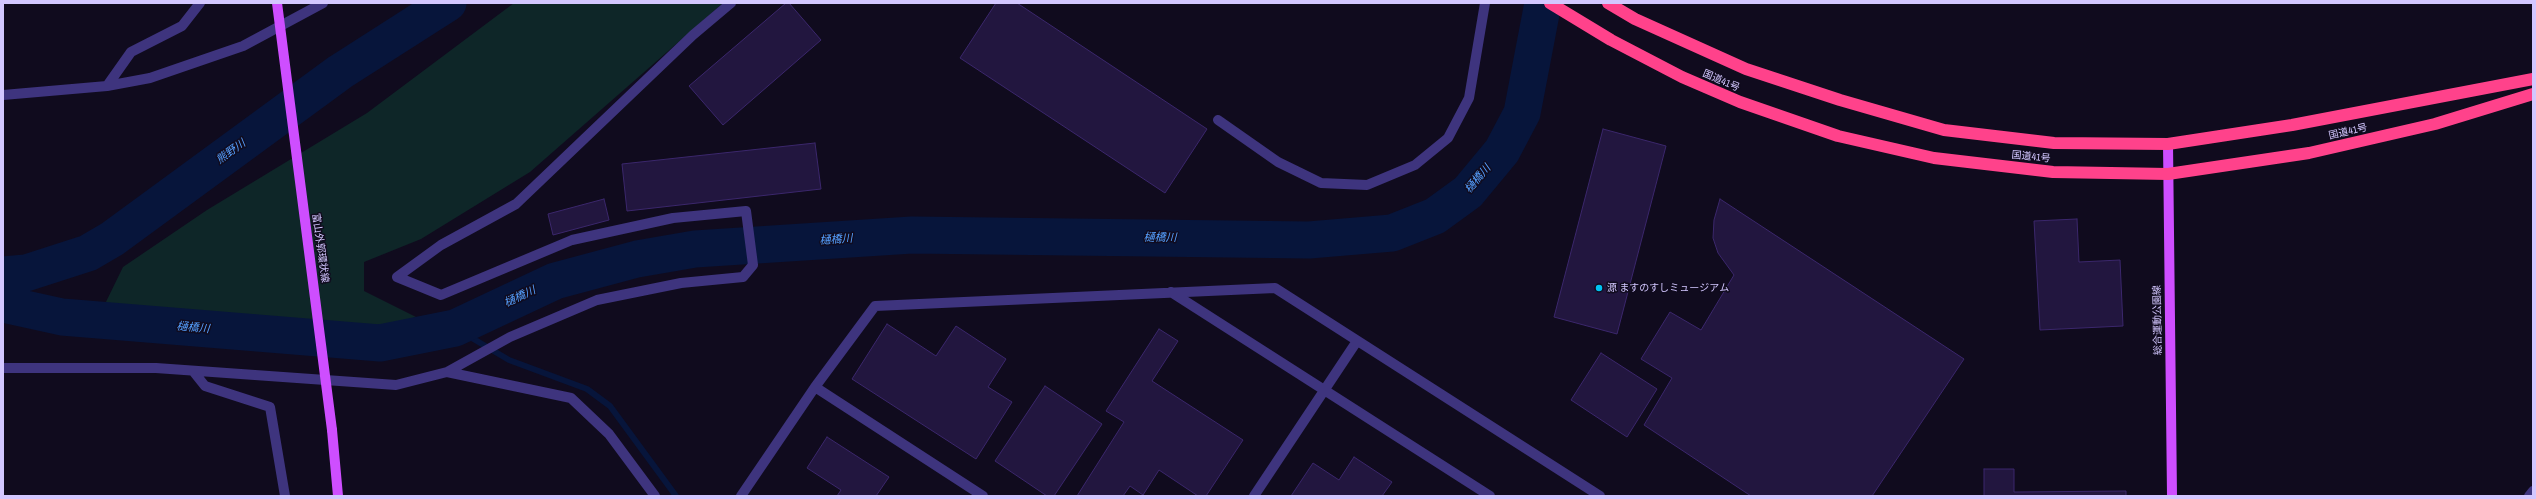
<!DOCTYPE html>
<meta charset="utf-8">
<style>
body{margin:0}
#map{position:relative;width:2536px;height:499px;overflow:hidden;background:#100b1e;font-family:"Archivo Narrow",sans-serif}
canvas{display:block}
.frame{position:absolute;inset:0;border:4px solid #d3c7ff;pointer-events:none}
</style>
<div id="map">
<canvas width="2536" height="499"></canvas>
<div class="frame"></div>
</div>
<script>
const c = document.querySelector('canvas').getContext('2d');
c.lineJoin = 'round';
function paint(path, color) { c.fillStyle = color; c.fill(path, 'evenodd'); }
const toPath = rows => new Path2D(rows.map(r => 'M' + r).join(''));
function stroke(path, color, width, dash) { c.strokeStyle = color; c.lineWidth = width; c.lineCap = dash ? 'butt' : 'round'; c.setLineDash(dash || []); c.stroke(path); }
function write(font, color, halo, rows, align = 'center') {
  c.font = font + ' "Archivo Narrow","Noto Sans JP",sans-serif'; c.lineWidth = 3; c.setLineDash([]); c.textBaseline = 'middle'; c.strokeStyle = halo; c.fillStyle = color; for (const [text, x, y, turn = 0] of rows) {
    c.save(); c.translate(x, y); c.rotate((+turn || 0) * Math.PI / 180); c.textAlign = isNaN(turn) ? turn : align; if (halo) c.strokeText(text, 0, 0); c.fillText(text, 0, 0); c.restore();
  }
}
const green = toPath([
 [514,3,723,3,530,172,421,239,364,262,364,291,416,317,375,329,103,308,123,267,207,210,367,113]
]);
const stream = toPath([
 [455,328,509,360,587,389,610,406,676,496]
]);
const river = toPath([
 [3,275,26,273,88,253,112,239,340,72,448,3],
 [3,304,62,317,380,343,455,328,555,281,637,259,695,249,912,235,1309,240,1392,233,1435,216,1468,192,1502,151,1522,113,1543,3]
]);
const building = toPath([
 [786,3,789,3,821,40,723,125,689,86,786,3],
 [996,3,1017,3,1207,129,1165,193,960,58,996,3],
 [1603,129,1666,146,1617,334,1554,317,1603,129],
 [815,143,821,189,627,211,622,164,815,143],
 [604,199,609,220,553,235,548,214,604,199],
 [1720,199,1964,359,1872,496,1751,496,1644,425,1672,378,1641,359,1670,312,1701,330,1734,275,1718,253,1713,238,1714,220,1720,199],
 [2077,219,2079,262,2120,260,2123,326,2040,330,2034,221,2077,219],
 [887,324,936,356,956,326,1006,359,988,387,1012,402,976,459,852,379,887,324],
 [1159,329,1178,341,1152,381,1243,440,1206,496,1198,496,1159,470,1143,495,1130,486,1123,496,1077,496,1124,422,1106,411,1159,329],
 [1601,353,1657,389,1627,437,1571,400,1601,353],
 [1045,386,1102,424,1054,496,1047,496,995,461,1045,386],
 [827,437,889,477,876,496,837,496,841,490,807,468,827,437],
 [1354,457,1392,482,1382,496,1291,496,1313,463,1339,480,1354,457],
 [1984,469,2014,469,2014,492,2126,491,2126,496,1984,496,1984,469]
]);
const minor = toPath([
 [107,86,131,52,182,26,200,3],
 [3,95,107,86,150,78,243,46,323,3],
 [1218,120,1278,162,1321,183,1367,185,1415,165,1448,138,1469,98,1485,3],
 [1171,292,1490,496],
 [3,368,156,368,396,385,447,372,510,337,597,300,681,283,743,277,753,265,746,211,673,218,572,240,441,295,397,277,441,245,516,204,693,35,731,3],
 [193,371,205,386,270,407,285,496],
 [447,372,571,398,609,434,655,496],
 [815,387,983,496],
 [741,496,815,387,875,306,1275,288,1600,496],
 [1254,496,1357,341],
 [2529,496,2533,491]
]);
const major = toPath([
 [2168,144,2172,496],
 [332,430,338,496]
]);
const highway = toPath([
 [1550,3,1611,40,1682,77,1740,102,1838,136,1934,158,2053,172,2168,174,2309,153,2435,124,2533,94],
 [1608,3,1635,19,1746,69,1840,100,1944,130,2054,143,2168,144,2292,125,2533,79]
]);
const majorBridge = toPath([
 [277,3,332,430]
]);
const markers = [
 [1599,288,4,"#00c3f2"]
];
const streetNames = [
 ["国道41号",1721,81,23],
 ["国道41号",2348,132,-13],
 ["国道41号",2031,157,6],
 ["富山外郭環状線",320,248,82],
 ["総合運動公園線",2158,320,-91]
];
const poiNames = [
 ["源 ますのすしミュージアム",1607,288]
];
const waterNames = [
 ["熊野川",231,152,-36],
 ["樋橋川",1478,179,-49],
 ["樋橋川",1160,238,1],
 ["樋橋川",836,240,-4],
 ["樋橋川",520,297,-25],
 ["樋橋川",193,328,5]
];
paint(green, '#0e2628');
stroke(stream, '#07153b', 6);
stroke(river, '#07153b', 37);
paint(building, '#22163f');
stroke(building, '#3b276c', 1);
stroke(minor, '#3e347e', 10);
stroke(major, '#ce4eff', 10);
stroke(highway, '#ff428b', 12);
stroke(majorBridge, '#ce4eff', 10);
for (const [x, y, r, color] of markers) { const dot = new Path2D(); dot.arc(x, y, r, 0, 2 * Math.PI); c.fillStyle = color; c.fill(dot); stroke(dot, '#100b1e', 1.5); }
write('10px', '#d3c7ff', '#100b1e', streetNames);
write('10px', '#d3c7ff', '#100b1e', poiNames, 'left');
write('italic 11px', '#55a0ff', '#100b1e', waterNames);
</script>
